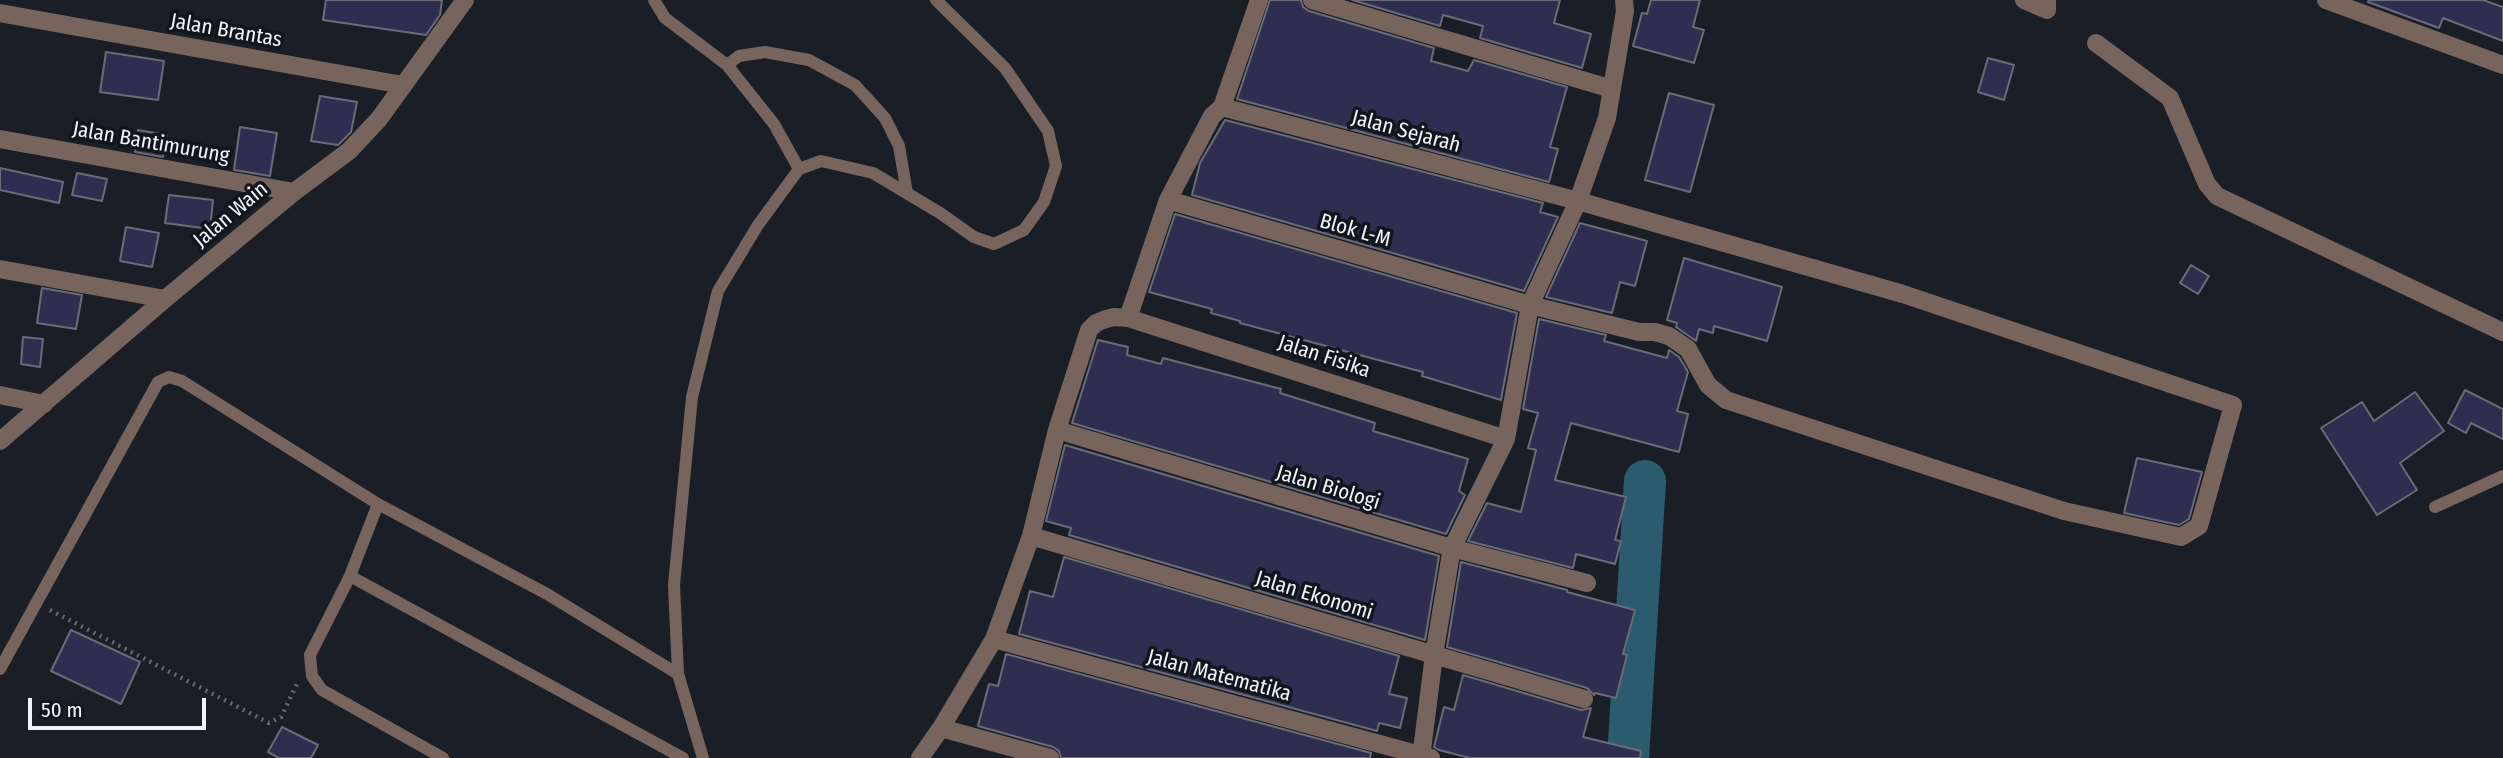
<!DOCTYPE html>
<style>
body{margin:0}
#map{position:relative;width:2503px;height:758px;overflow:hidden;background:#1a1f27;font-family:"Fira Sans Condensed",sans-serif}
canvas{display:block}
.scale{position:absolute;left:28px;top:698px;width:178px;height:32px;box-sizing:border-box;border:4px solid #f1f4fa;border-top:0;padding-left:9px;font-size:21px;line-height:24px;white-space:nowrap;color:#f1f4fa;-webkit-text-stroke:5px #11161d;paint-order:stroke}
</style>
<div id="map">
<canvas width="2503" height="758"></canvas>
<div class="scale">50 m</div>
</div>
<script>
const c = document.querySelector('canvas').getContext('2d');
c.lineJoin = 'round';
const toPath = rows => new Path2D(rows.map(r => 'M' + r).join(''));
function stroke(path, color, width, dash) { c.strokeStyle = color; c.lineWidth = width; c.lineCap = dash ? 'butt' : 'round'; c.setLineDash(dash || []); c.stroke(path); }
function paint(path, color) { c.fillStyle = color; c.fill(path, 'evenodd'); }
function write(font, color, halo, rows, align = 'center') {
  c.font = font + ' "Fira Sans Condensed",sans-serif'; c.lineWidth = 7; c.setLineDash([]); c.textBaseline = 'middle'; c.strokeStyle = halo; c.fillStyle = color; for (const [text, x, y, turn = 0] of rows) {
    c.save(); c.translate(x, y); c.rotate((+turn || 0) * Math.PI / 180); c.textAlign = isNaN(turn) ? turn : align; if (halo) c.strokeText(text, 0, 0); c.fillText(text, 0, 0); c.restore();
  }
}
const river = toPath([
 [1628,758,1645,481]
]);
const building = toPath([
 [326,0,442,0,440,15,426,35,323,20,326,0],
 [1270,0,1301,0,1303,7,1309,11,1434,48,1431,61,1468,71,1474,60,1567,87,1550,147,1558,149,1549,182,1237,99,1270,0],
 [1352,0,1560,0,1554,23,1591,34,1582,68,1480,38,1483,26,1443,15,1440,26,1352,0],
 [1651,0,1700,0,1693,27,1704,30,1694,63,1633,46,1642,13,1647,14,1651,0],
 [2369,0,2483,0,2503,7,2503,41,2443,18,2439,28,2368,2,2369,0],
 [106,52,164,61,158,100,100,92,106,52],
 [1988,58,2014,65,2004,100,1978,92,1988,58],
 [1669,93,1714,105,1690,192,1645,180,1669,93],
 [320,96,357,102,351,132,338,145,311,141,320,96],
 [1225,120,1543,203,1540,212,1558,217,1524,291,1192,195,1200,163,1225,120],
 [240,127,277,133,270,176,234,170,240,127],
 [138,130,167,135,163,157,135,152,138,130],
 [0,168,63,182,59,203,0,190,0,168],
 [77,173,107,179,102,201,72,195,77,173],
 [169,195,213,200,210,229,165,223,169,195],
 [1175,214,1517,313,1501,400,1422,376,1423,372,1240,323,1240,321,1211,313,1212,309,1149,292,1175,214],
 [1580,223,1647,241,1635,286,1620,282,1612,313,1546,297,1580,223],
 [126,227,159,233,152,267,120,261,126,227],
 [1684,258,1782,287,1767,341,1714,326,1713,333,1699,329,1696,341,1676,327,1677,323,1667,320,1684,258],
 [2191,265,2209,276,2198,294,2180,283,2191,265],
 [42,288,82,295,76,329,37,323,42,288],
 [1539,319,1606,335,1604,341,1667,358,1669,350,1679,357,1688,372,1677,411,1688,414,1679,452,1571,423,1555,480,1626,497,1615,540,1621,541,1615,564,1576,554,1573,568,1468,541,1487,503,1521,512,1536,450,1528,448,1538,413,1523,409,1539,319],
 [23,337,43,339,40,367,21,364,23,337],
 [1098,340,1128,347,1127,355,1161,364,1163,358,1281,389,1280,393,1375,423,1373,431,1468,459,1459,491,1465,495,1446,534,1072,423,1098,340],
 [2465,390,2503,409,2503,439,2471,423,2466,433,2448,423,2465,390],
 [2415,392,2444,431,2400,463,2417,490,2377,515,2321,428,2362,402,2374,421,2415,392],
 [1065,445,1439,556,1425,640,1069,535,1071,528,1046,521,1065,445],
 [2137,458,2202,472,2189,519,2179,525,2124,513,2137,458],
 [1064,557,1399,656,1389,694,1407,698,1400,728,1379,723,1377,731,1019,634,1030,591,1053,597,1064,557],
 [1461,562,1567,590,1567,592,1635,610,1623,654,1627,655,1616,698,1595,693,1594,695,1587,688,1447,647,1461,562],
 [71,630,140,662,121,704,51,671,71,630],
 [1006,654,1371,753,1370,758,1061,758,1059,751,1053,747,978,726,989,684,998,686,1006,654],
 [1463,675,1581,710,1591,708,1583,737,1641,751,1640,758,1470,758,1439,750,1434,747,1444,707,1454,710,1463,675],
 [282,727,318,745,311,758,279,758,268,752,282,727]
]);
const path = toPath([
 [50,610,269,723,281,717,298,682]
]);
const lane = toPath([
 [654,0,665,18,727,65],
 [799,169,774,124,727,65,739,56,765,52,809,60,855,85,885,118,899,146,907,193],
 [378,504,350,576,310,655,312,676,322,690,443,758],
 [2435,507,2503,476],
 [350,576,683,758],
 [0,669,158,382,169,377,182,381,378,504,547,594,678,674],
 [703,758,678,674,674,585,692,397,718,291,758,225,799,169,821,161,873,173,940,213,974,237,994,244,1024,230,1044,202,1056,166,1048,131,1005,68,936,0]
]);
const street = toPath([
 [1312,0,1612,89],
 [2024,0,2047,10,2047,0],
 [2326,0,2503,65],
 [0,13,403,85],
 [2096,43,2170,98,2207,184,2217,196,2503,332],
 [0,139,294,192],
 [1168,200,1530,305,1639,332,1655,332,1669,336,1688,349,1708,385,1726,400,2064,511,2181,537,2199,526,2233,405,1903,294,1578,201,1222,107],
 [0,269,165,299],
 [1128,318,1506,439],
 [0,395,44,404],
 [1057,430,1452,548,1587,583],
 [0,441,165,299,294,192,349,151,379,119,465,0],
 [1031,536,1584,699],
 [994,639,1431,758],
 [941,728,1050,758],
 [920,758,941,728,994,639,1031,536,1057,430,1089,330,1096,323,1106,319,1114,317,1128,318,1168,200,1212,116,1222,107,1259,0],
 [1421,758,1434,655,1452,548,1506,439,1530,305,1578,201,1607,118,1625,11,1624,0]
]);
const streetNames = [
 ["Jalan Brantas",226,31,10],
 ["Jalan Sejarah",1406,132,15],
 ["Jalan Bantimurung",151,143,10],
 ["Jalan Wain",231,215,-40],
 ["Blok L-M",1355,231,16],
 ["Jalan Fisika",1324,357,18],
 ["Jalan Biologi",1328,488,17],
 ["Jalan Ekonomi",1314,596,17],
 ["Jalan Matematika",1219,676,15]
];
stroke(river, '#2b5c6d', 42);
paint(building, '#2f2e50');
stroke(building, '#6a6b76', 2);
stroke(path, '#656970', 4.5, [2, 5]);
stroke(lane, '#77655d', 12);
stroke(street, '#77655d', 18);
write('21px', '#f1f4fa', '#11161d', streetNames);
</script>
